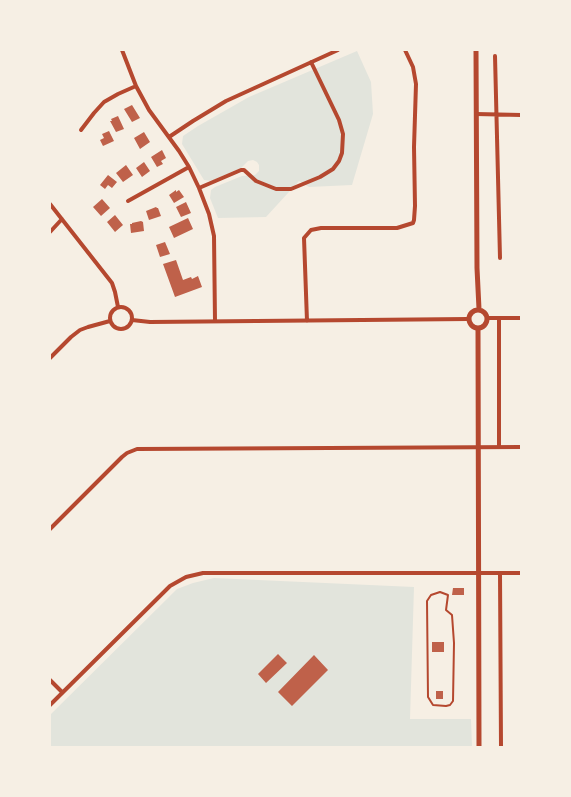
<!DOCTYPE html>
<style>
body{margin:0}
#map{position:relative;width:571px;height:797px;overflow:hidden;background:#f6efe4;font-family:"Libre Baskerville",serif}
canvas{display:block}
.frame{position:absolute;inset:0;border:51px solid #f6efe4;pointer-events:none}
</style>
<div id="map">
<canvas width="571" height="797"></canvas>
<div class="frame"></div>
</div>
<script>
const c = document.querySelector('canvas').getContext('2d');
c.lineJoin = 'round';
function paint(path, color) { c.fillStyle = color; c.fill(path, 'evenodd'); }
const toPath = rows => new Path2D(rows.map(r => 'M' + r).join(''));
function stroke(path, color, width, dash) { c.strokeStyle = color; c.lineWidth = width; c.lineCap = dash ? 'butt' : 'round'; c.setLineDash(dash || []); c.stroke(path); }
const green = toPath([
 [357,51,371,82,373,114,352,185,309,187,299,181,266,217,218,218,210,198,211,190,215,187,242,176,255,175,259,171,259,165,257,162,253,160,248,161,241,168,211,181,204,180,182,144,183,136,198,126,249,97],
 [214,578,414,587,410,719,471,719,472,747,50,747,50,715,177,589,193,583]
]);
const building = toPath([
 [132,105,140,118,132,122,124,109],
 [118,116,124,129,116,132,110,121,112,121,111,119],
 [109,131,114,141,103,146,100,140,104,138,102,134],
 [144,132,150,142,140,149,134,138],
 [162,150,166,158,161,161,163,164,157,167,151,157],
 [144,162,150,171,142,177,136,168],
 [126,165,133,175,123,182,116,173],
 [108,175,117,182,112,188,108,185,105,189,100,185],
 [176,190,176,192,179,190,184,197,174,203,169,195],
 [102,199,110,208,101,216,93,207],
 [186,202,191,213,181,217,176,207],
 [156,207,157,208,158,208,161,216,149,220,146,211],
 [115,215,123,225,115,232,107,222],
 [188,218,193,229,174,238,169,227],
 [141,221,143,222,144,231,131,233,130,224,132,224,132,223],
 [165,242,170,254,160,257,156,245],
 [176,260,183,280,191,277,192,279,198,276,202,287,175,297,163,264],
 [453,588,464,588,464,595,452,595],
 [432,642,444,642,444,652,432,652],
 [278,654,287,663,266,683,258,674],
 [314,655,328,670,292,706,278,692],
 [436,691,443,691,443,699,436,699]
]);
const service = toPath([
 [440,592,448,595,446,610,452,615,454,643,453,701,450,705,446,706,433,705,428,697,427,601,431,595,440,592]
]);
const minor = toPath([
 [122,50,136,86,149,110,179,151,189,167,199,188,209,214,214,236,215,321],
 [495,56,500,258],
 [476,114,521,115],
 [81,130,94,113,104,102,118,94,136,86],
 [169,137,193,121,226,101,338,50],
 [199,188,241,170,244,170,256,181,276,189,291,189,320,177,333,169,339,161,342,153,343,134,339,120,311,62],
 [128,201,189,167],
 [50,204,112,283,115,292,118,307],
 [50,232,62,219],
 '110 318a11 11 0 1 1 22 0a11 11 0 1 1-22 0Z',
 [487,318,521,318],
 [499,318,499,447],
 [132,320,150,322,468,319],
 [307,321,304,238,311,230,321,228,397,228,413,223,414,220,415,206,414,147,416,84,413,67,405,50],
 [50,358,71,337,80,330,88,327,110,321],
 [50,529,122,457,127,453,137,449,521,447],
 [500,573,501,747],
 [50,680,62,692],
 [50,705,170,586,186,577,203,573,521,573]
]);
const tertiary = toPath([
 [476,50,477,268,479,309],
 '469 319a9 9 0 1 1 18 0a9 9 0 1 1-18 0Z',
 [478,328,479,747]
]);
paint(green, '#e2e4dc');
paint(building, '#bf614a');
stroke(service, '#b5482f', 2);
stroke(minor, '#b5482f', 4);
stroke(tertiary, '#b5482f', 5);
</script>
